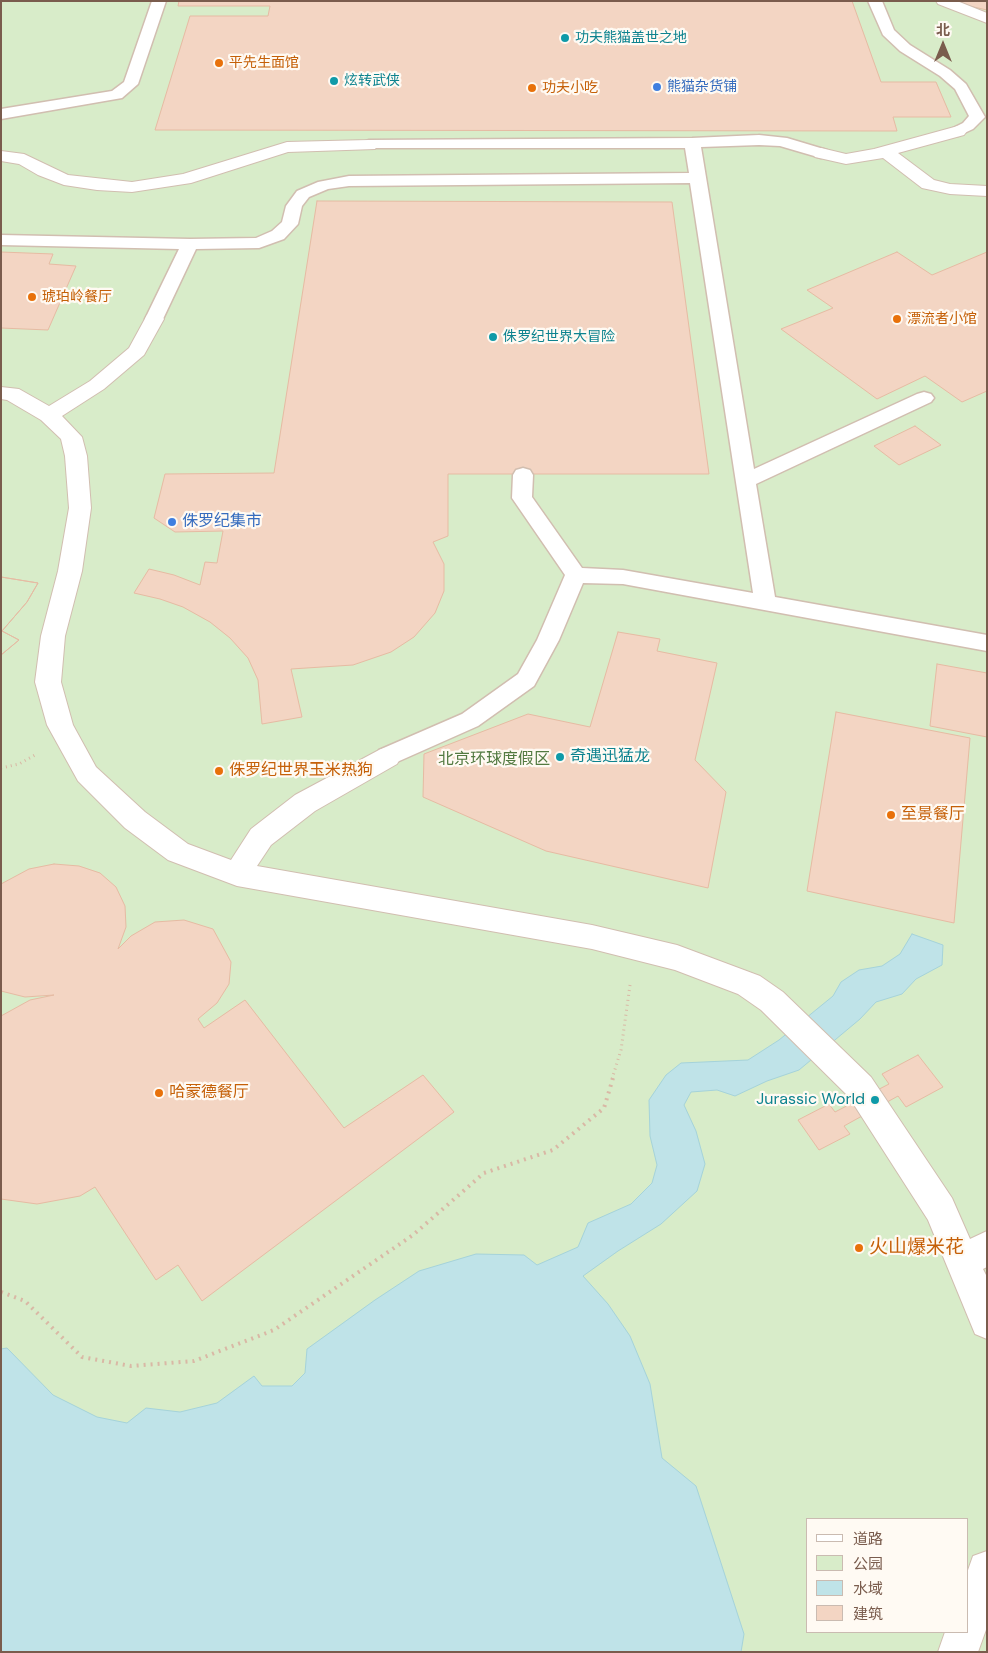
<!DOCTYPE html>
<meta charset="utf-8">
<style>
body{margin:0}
#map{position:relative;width:988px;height:1653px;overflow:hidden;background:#fdf6ec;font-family:"DM Sans","Noto Sans SC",sans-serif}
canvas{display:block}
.frame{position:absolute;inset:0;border:2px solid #7a5c4d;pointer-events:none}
.legend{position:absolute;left:806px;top:1518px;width:162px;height:115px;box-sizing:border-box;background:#fffaf3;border:1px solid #cabbb1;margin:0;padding:6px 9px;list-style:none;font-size:15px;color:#7a5c4d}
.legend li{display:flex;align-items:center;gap:10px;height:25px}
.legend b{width:25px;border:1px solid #cabbb1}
.north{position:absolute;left:918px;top:20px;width:50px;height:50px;-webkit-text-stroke:4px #fffaf3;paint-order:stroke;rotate:0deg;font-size:14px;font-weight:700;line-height:20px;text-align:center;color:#7a5c4d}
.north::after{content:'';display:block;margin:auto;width:18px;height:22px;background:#7a5c4d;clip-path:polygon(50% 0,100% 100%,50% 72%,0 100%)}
</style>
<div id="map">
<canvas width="988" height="1653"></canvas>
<div class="frame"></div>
<ul class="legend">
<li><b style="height:6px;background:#fff"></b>道路</li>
<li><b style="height:14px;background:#d8ecc9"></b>公园</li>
<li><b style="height:14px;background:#bfe3e8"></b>水域</li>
<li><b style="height:14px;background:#f3d5c3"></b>建筑</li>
</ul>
<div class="north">北</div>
</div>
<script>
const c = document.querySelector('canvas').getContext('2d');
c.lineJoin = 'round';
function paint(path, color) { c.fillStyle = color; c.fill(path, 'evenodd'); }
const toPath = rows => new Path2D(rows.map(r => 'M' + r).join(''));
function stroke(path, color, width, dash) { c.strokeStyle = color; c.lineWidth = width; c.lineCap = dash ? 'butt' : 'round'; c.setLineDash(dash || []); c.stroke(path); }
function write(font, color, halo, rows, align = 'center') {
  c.font = font + ' "DM Sans","Noto Sans SC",sans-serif'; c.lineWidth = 4.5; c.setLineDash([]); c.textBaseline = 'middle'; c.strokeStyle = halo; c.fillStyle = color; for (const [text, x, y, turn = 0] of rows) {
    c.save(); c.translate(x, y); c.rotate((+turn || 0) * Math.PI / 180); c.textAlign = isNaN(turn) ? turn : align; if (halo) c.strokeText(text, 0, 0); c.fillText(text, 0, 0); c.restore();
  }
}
const green = toPath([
 [1,1,987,1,987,1652,1,1652],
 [807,1519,967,1519,967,1632,807,1632]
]);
const water = toPath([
 [912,934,943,945,942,965,916,979,902,994,876,1002,860,1019,799,1070,767,1081,735,1096,717,1090,691,1092,684,1105,696,1131,705,1164,697,1191,661,1224,618,1251,583,1276,608,1304,630,1336,650,1384,662,1458,696,1486,744,1634,741,1652,1,1652,1,1349,7,1348,53,1395,97,1417,127,1423,146,1408,180,1412,217,1403,254,1376,262,1386,292,1386,305,1373,307,1349,375,1300,419,1271,476,1254,524,1255,537,1265,578,1247,588,1223,631,1204,652,1183,657,1165,650,1136,649,1100,666,1075,681,1063,748,1060,779,1040,833,996,841,982,859,970,882,966,900,954,912,934]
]);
const building = toPath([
 [179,1,852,1,881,82,936,82,951,117,893,117,897,131,155,130,190,16,268,16,270,6,178,6,179,1],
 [954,1,987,1,987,10,960,4,954,1],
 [317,201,672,202,709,474,448,474,448,536,433,542,444,564,444,591,435,613,414,637,391,652,353,665,291,669,302,717,262,724,258,680,248,658,230,638,210,622,183,607,160,599,134,593,149,569,174,575,200,585,205,562,217,563,223,531,175,532,154,518,165,474,274,473,317,201],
 [1,252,53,254,49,264,76,266,48,330,1,328,1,252],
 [897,252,932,275,987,252,987,391,962,402,925,376,877,399,781,329,833,308,807,290,897,252],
 [915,426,941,445,899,465,874,446,915,426],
 [1,577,38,583,27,602,2,631,19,640,1,655,1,577],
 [1,577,38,583,27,602,2,631,19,640,1,655,1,577],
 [618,632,660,639,657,651,717,663,695,760,726,792,708,888,546,851,423,797,424,754,528,714,590,727,618,632],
 [937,664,987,673,987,737,930,726,937,664],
 [836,712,970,738,954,923,807,891,836,712],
 [54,864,79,866,100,873,116,887,125,906,126,927,118,949,131,936,155,922,184,920,213,929,231,962,229,984,217,1003,198,1019,204,1028,245,1000,344,1128,423,1075,454,1112,202,1301,178,1265,156,1280,95,1187,80,1196,37,1204,1,1199,1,1016,30,1000,54,995,25,997,1,991,1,884,29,869,54,864],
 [918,1055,943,1087,906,1107,898,1096,844,1126,850,1134,819,1150,798,1120,829,1104,835,1112,889,1084,882,1074,918,1055]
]);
const pathFar1 = toPath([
 [1,768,19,764,35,755],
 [612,1079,621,1050,630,985]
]);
const path = toPath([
 [1,1292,25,1301,82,1357,131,1366,194,1361,274,1330,413,1235,484,1173,553,1150,604,1108,613,1078]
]);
const lane = toPath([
 [152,1,166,1,138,84,122,98,1,119,1,109,112,91,124,82,152,1],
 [868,1,882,1,894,30,910,45,950,70,966,84,985,117,973,129,958,136,953,134,950,131,953,128,963,123,969,116,955,89,940,76,900,51,883,35,868,1],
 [759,135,787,138,827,150,829,153,827,156,821,158,780,146,759,145,701,147,754,469,917,394,924,392,931,394,934,398,931,402,756,484,775,597,987,635,987,651,623,584,583,583,559,640,534,686,478,726,388,766,379,764,376,757,379,750,462,714,518,674,537,640,565,575,512,498,513,475,516,470,523,468,530,470,533,475,532,497,582,568,623,570,753,593,690,183,349,186,328,189,309,197,302,206,298,224,284,239,259,248,196,249,163,319,160,323,154,324,148,323,145,319,179,249,1,245,1,235,190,239,256,238,272,231,282,222,286,206,297,191,318,182,349,176,689,173,685,148,363,148,361,145,363,142,369,140,692,138,759,135]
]);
const street = toPath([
 [936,1,957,1,987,13,987,23,938,4,936,1],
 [958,126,964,127,967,131,964,135,898,153,934,180,950,184,987,186,987,196,950,194,922,188,883,158,846,164,815,157,812,153,815,149,821,148,846,154,874,149,958,126],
 [369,140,375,141,378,145,375,149,288,152,191,183,132,192,97,190,64,185,38,175,19,164,1,161,1,151,24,154,68,175,132,182,183,174,287,142,369,140],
 [154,313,161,315,164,319,144,355,104,389,62,416,82,437,87,456,91,508,82,571,65,636,61,682,73,725,96,767,145,812,188,844,231,860,251,829,295,795,379,750,388,747,397,750,401,757,397,764,315,811,271,845,257,866,592,925,677,945,760,976,783,992,871,1077,952,1198,970,1239,987,1231,987,1267,983,1269,987,1277,987,1339,975,1334,928,1220,849,1097,761,1010,738,994,675,970,592,949,237,886,168,860,125,828,78,781,47,725,35,682,41,636,58,571,69,508,65,456,61,439,41,420,7,400,1,399,1,387,19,389,49,406,90,381,129,348,147,315,154,313],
 [987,1551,987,1627,978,1652,938,1652,945,1632,967,1632,967,1573,973,1556,987,1551]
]);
const markers = [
 [565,38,5,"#0f9aa8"],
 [219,63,5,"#e8710a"],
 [334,81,5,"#0f9aa8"],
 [657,87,5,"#3f7fe0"],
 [532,88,5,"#e8710a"],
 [32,297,5,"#e8710a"],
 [897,319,5,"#e8710a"],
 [493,337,5,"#0f9aa8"],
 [172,522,5,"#3f7fe0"],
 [560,757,5,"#0f9aa8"],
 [219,771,5,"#e8710a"],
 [891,815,5,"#e8710a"],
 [159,1093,5,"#e8710a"],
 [875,1100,5,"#0f9aa8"],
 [859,1248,5,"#e8710a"]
];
const farCulturenames = [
 ["功夫熊猫盖世之地",575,38],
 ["炫转武侠",344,81],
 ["侏罗纪世界大冒险",503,337]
];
const farFoodnames = [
 ["平先生面馆",229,63],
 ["功夫小吃",542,88],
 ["琥珀岭餐厅",42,297],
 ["漂流者小馆",907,319]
];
const farShopnames = [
 ["熊猫杂货铺",667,87]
];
const shopNames = [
 ["侏罗纪集市",182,522]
];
const cultureNames = [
 ["奇遇迅猛龙",570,757],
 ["Jurassic World",865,1100,"right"]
];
const parkNames = [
 ["北京环球度假区",494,760]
];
const foodNames = [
 ["侏罗纪世界玉米热狗",229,771],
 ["至景餐厅",901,815],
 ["哈蒙德餐厅",169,1093]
];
const nearFoodnames = [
 ["火山爆米花",869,1248]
];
paint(green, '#d8ecc9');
paint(water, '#bfe3e8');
stroke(water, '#a5d3da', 1);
paint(building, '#f3d5c3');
stroke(building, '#e6bba3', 1);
stroke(lane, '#d1beb0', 3);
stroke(street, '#d1beb0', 2);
stroke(pathFar1, '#d9b8a5', 3, [1, 4]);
stroke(path, '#d9b8a5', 4, [2, 5]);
paint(lane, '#fff');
paint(street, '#fff');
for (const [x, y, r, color] of markers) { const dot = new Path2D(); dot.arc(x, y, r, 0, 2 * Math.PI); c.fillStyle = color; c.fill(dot); stroke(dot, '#fffaf3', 2); }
write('14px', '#0d838f', '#fffaf3', farCulturenames, 'left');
write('14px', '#c56008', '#fffaf3', farFoodnames, 'left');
write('14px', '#366cbe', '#fffaf3', farShopnames, 'left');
write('16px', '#366cbe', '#fffaf3', shopNames, 'left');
write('16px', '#0d838f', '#fffaf3', cultureNames, 'left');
write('16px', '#537a41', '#fffaf3', parkNames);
write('16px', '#c56008', '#fffaf3', foodNames, 'left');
write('19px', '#c56008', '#fffaf3', nearFoodnames, 'left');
</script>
